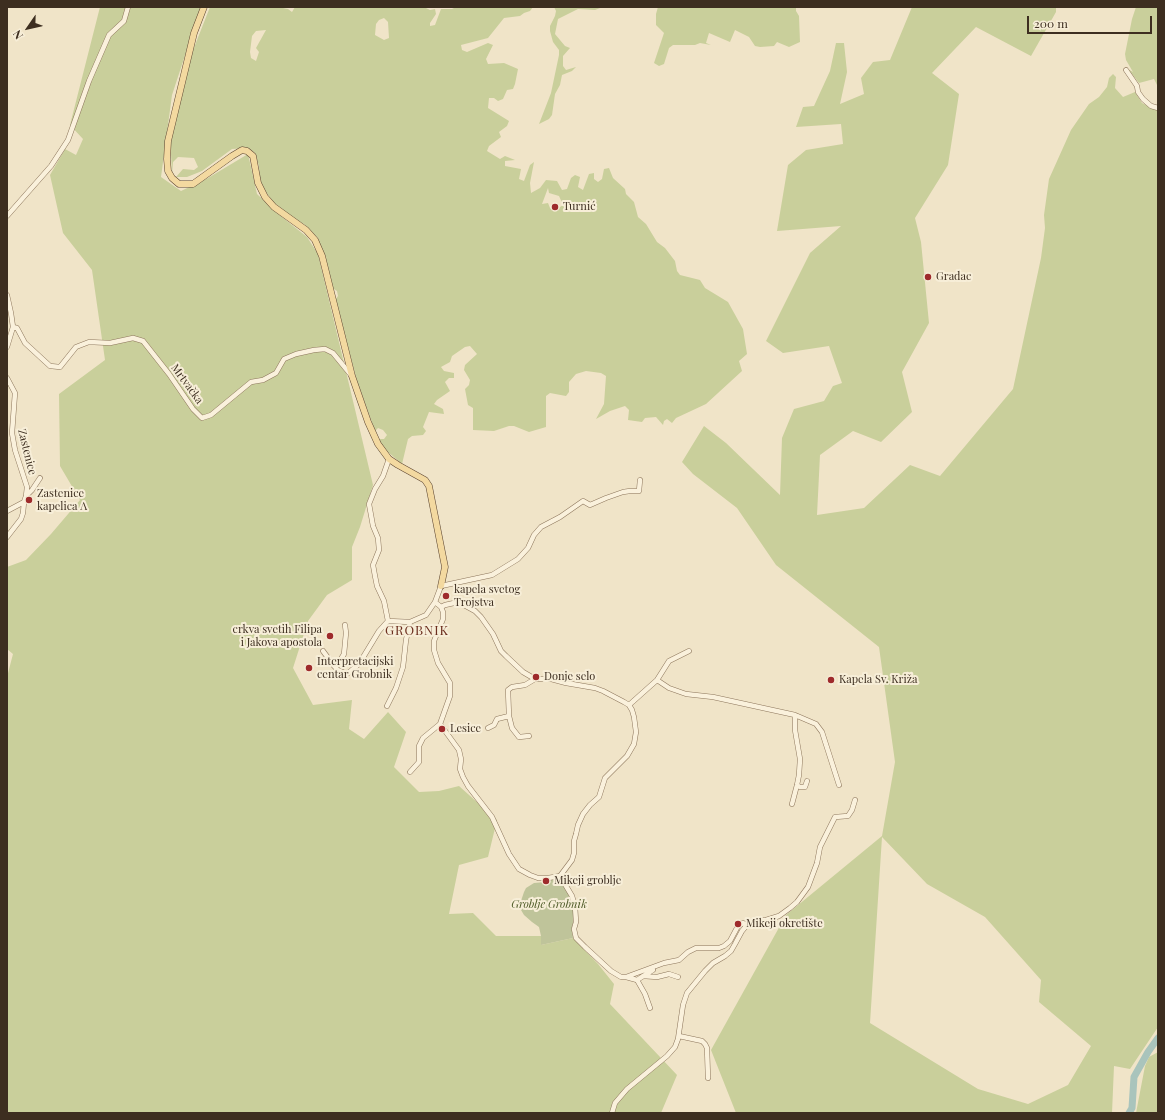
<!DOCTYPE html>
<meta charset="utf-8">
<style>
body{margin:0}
#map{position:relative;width:1165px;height:1120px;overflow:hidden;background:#f0e4c8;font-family:"Playfair Display",serif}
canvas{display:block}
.frame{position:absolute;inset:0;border:8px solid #3d2e20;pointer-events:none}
.north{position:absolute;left:8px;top:8px;width:40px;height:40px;-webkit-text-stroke:3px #f7eed8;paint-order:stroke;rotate:236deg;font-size:11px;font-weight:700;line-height:16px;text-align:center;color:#3d2e20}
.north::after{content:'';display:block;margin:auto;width:14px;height:18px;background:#3d2e20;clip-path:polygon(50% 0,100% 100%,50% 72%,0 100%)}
.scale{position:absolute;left:1027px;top:16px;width:125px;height:18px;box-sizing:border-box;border:2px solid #3d2e20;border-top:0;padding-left:5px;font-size:12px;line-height:14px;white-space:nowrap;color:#3d2e20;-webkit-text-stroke:3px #f7eed8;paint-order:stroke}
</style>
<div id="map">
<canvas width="1165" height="1120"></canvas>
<div class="frame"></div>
<div class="north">N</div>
<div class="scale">200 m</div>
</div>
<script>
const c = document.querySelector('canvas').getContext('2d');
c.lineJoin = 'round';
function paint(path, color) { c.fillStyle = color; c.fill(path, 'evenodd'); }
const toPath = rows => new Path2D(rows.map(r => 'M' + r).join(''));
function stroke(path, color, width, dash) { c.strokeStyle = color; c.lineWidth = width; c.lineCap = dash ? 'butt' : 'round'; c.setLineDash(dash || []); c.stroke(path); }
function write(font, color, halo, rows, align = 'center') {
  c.font = font + ' "Playfair Display",serif'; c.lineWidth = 4; c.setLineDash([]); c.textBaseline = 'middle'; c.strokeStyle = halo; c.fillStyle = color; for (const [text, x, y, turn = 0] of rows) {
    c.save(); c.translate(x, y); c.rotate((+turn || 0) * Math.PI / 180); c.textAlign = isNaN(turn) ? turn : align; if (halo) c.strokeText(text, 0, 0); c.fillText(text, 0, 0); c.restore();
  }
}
const green = toPath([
 [100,7,201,7,172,95,161,177,181,191,208,178,248,154,257,194,282,217,307,237,318,254,373,485,360,527,352,547,352,580,327,595,308,621,293,668,313,705,352,700,349,729,364,739,388,712,406,732,394,767,419,792,439,791,459,786,497,820,488,857,459,865,449,914,473,913,496,936,541,936,541,945,573,938,598,964,614,984,610,1004,677,1075,661,1113,7,1113,7,677,13,654,7,649,7,567,26,560,51,534,80,500,60,466,59,394,105,360,92,270,63,233,50,175,65,149,76,155,83,139,70,125],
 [210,7,283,7,283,8,288,9,292,12,295,7,424,7,430,10,435,9,436,14,430,23,430,26,435,25,441,9,452,9,456,7,533,7,530,11,524,13,520,16,504,18,488,38,461,45,462,50,467,52,488,43,493,45,486,59,488,64,504,63,518,69,515,84,513,89,507,90,503,99,498,101,494,98,489,98,488,108,509,121,507,126,499,132,501,137,489,146,487,151,500,159,505,156,515,160,505,161,505,166,521,169,519,179,524,181,530,165,534,162,530,183,531,193,540,188,546,180,557,181,562,190,567,189,571,178,575,175,580,177,578,187,583,190,589,174,594,173,594,179,598,182,602,179,604,169,609,168,613,178,625,189,626,194,634,202,638,217,646,224,657,242,665,248,675,261,677,271,680,275,700,280,705,288,728,302,743,329,747,354,739,361,742,371,706,404,676,418,672,423,667,419,664,421,663,425,656,417,645,418,642,422,628,420,629,410,625,406,610,411,596,419,604,404,606,376,601,373,586,371,576,374,569,382,569,392,566,396,550,393,546,396,546,427,529,432,514,426,509,426,494,431,473,430,473,408,468,405,465,389,469,385,470,380,464,370,465,365,477,354,470,346,465,347,452,356,450,362,441,367,444,371,454,373,454,378,449,378,445,382,450,391,437,400,434,404,443,409,444,414,429,412,423,427,426,431,423,435,412,436,408,439,402,464,382,447,379,439,384,439,387,435,383,430,378,428,375,431,357,381,335,300,338,296,337,291,332,288,318,238,304,224,293,218,273,202,260,183,259,166,255,153,248,148,232,149,202,171,187,177,176,177,183,169,194,170,198,167,194,158,178,157,173,162,172,174,170,134,184,73],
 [384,18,388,22,389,38,384,40,375,35,376,24,379,20],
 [266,30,256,48,259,52,256,61,251,58,250,52,252,36,256,31],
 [548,188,549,193,559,196,563,205,554,211,550,208,548,203,542,204],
 [554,7,603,7,595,10,578,9,558,19,555,34,565,46,570,48,563,56,563,66,566,70,576,67,572,71,562,75,560,85,555,94,552,115,549,119,539,124,551,93,559,55,559,50,553,42,550,31,550,26,555,16,556,11],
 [658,7,796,7,796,11,799,16,800,42,789,47,777,42,774,46,760,47,755,46,749,37,735,30,730,42,709,33,706,43,711,45,700,43,695,45,673,45,669,48,664,64,659,66,654,63,664,33,656,25,656,14],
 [912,7,1056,7,1056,12,1031,56,976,27,932,73,959,94,948,165,915,218,921,242,929,323,902,372,912,412,881,442,853,431,820,455,817,515,864,508,910,465,940,476,1013,389,1041,258,1045,228,1044,215,1049,179,1071,130,1089,104,1099,97,1107,87,1109,78,1113,74,1116,77,1115,88,1123,97,1135,92,1142,103,1158,111,1158,1027,1130,1069,1114,1066,1112,1113,736,1113,711,1050,786,915,882,836,895,762,879,647,776,565,737,508,693,474,682,462,704,426,726,443,780,495,782,438,794,409,824,401,833,386,842,383,829,346,783,353,766,341,810,253,841,226,777,231,788,165,806,150,843,144,841,124,796,127,803,107,814,106,830,71,836,43,844,43,847,72,840,104,864,94,861,78,873,62,890,60],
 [882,837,927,884,985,917,1041,980,1039,1002,1091,1046,1068,1085,1028,1104,978,1089,870,1023],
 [1136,7,1158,7,1158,87,1154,79,1139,83,1128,69,1133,72,1126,60,1125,54,1132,19],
 [1158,1052,1158,1113,1136,1113,1145,1066,1149,1057]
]);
const cemetery = toPath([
 [550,880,557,880,561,882,570,896,575,914,572,928,573,938,541,945,541,936,539,927,532,922,524,915,521,910,521,901,524,892,526,888,534,883,546,882]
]);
const river = toPath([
 [1129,1113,1132,1108,1134,1077,1148,1052,1158,1038]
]);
const minor = toPath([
 [1126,70,1137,86,1138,92,1143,99,1151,106,1158,108],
 [7,216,51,166,68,140,89,81,109,35,124,21,128,7],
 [7,295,11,313,13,327,7,347],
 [13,327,17,328,25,343,50,366,60,367,76,347,89,342,110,343,133,338,143,341,169,374,193,409,202,418,211,415,251,382,263,380,276,373,284,359,296,354,314,350,325,349,333,353,351,375],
 [7,378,15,393,12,433,15,450,27,487,26,496,24,502,7,511],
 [26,496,32,490,40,478],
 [7,537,21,519,23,513,24,502],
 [441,607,445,605,454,603,464,605,475,611,481,617,493,634,501,651,506,656,523,672,535,679,551,679,566,683,595,688,603,691,624,702,629,705,632,710,634,717,636,732,634,744,627,756,605,778,599,797,590,805,583,814,578,825,576,834,574,841,574,853,572,860,560,876,548,878,538,878,530,875,519,869,509,854,492,817,468,786,463,777,460,769,461,759,459,750,440,724,450,696,450,683,438,663,434,650,434,641,443,619,443,612,441,607,435,602,441,586,492,575,518,559,528,548,534,535,541,527,560,517,583,501,590,505,606,498,623,492,630,491,639,491,640,480],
 [388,621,384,601,377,586,375,576,373,565,379,550,378,538,373,526,369,504,375,489,383,476,389,459],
 [345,625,346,633,344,654,341,659,334,666,338,670,347,674,359,664,379,631,388,621,410,622],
 [323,651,334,666],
 [657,680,669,661,689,651],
 [629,705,657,680,669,688,686,694,713,697,795,715,816,724,822,732,839,785],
 [387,706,396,688,403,667,406,640,410,622,426,615,435,602],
 [509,716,512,728,519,737,529,736],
 [488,728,494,725,497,719,509,716,508,690,512,687,525,685,535,679],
 [410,772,419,762,419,746,423,738,440,724],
 [797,785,800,787,805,787,807,781],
 [792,804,797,785,799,775,800,759,795,730,795,715],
 [560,876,572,896,575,906,576,922,574,929,576,938,585,947,611,971,621,977,626,977,664,963,679,960,688,952,696,948,719,948,724,946,730,941,738,926,743,923,747,925],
 [643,976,657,977,669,974,678,977],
 [626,977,637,980,653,970],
 [637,980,645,994,650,1008],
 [679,1036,702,1041,705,1044,707,1048,708,1078],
 [612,1113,615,1103,627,1089,667,1056,675,1047,678,1039,683,1005,687,993,705,971,713,963,725,956,731,951,735,944,742,931,747,925,756,921,766,920,779,916,790,908,797,902,808,887,817,863,820,847,835,817,848,816,852,810,855,800]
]);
const major = toPath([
 [204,7,194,33,168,141,167,159,168,171,172,178,179,184,193,184,232,156,242,150,247,151,253,156,258,183,265,197,274,207,306,230,315,240,322,256,352,376,368,422,378,444,389,459,398,465,425,480,429,486,443,557,445,567,441,586]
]);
const markers = [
 [555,207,4,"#9e2a2b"],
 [928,277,4,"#9e2a2b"],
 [29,500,4,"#9e2a2b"],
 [446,596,4,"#9e2a2b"],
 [330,636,4,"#9e2a2b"],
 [309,668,4,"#9e2a2b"],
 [536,677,4,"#9e2a2b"],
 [831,680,4,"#9e2a2b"],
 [442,729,4,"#9e2a2b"],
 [546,881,4,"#9e2a2b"],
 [738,924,4,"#9e2a2b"]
];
const poiNames = [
 ["Turnić",563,207],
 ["Gradac",936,277],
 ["Zastenice",37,494],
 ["kapelica A",37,507],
 ["kapela svetog",454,590],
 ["Trojstva",454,603],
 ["crkva svetih Filipa",322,630,"right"],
 ["i Jakova apostola",322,643,"right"],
 ["Interpretacijski",317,662],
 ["centar Grobnik",317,675],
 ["Donje selo",544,677],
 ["Kapela Sv. Križa",839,680],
 ["Lesice",450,729],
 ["Mikeji groblje",554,881],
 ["Mikeji okretište",746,924]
];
const streetNames = [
 ["Mrtvačka",187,384,54],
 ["Zastenice",27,452,76]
];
const parkNames = [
 ["Groblje Grobnik",549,905]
];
const quarterNames = [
 ["GROBNIK",417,631]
];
paint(green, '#c9cf9b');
paint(cemetery, '#bfc49a');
stroke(river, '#a9c4bc', 7);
stroke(minor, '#8d765c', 5.5);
stroke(major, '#5b4430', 7);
stroke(minor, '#faf1dc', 4.5);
stroke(major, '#f3d9a0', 6);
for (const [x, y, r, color] of markers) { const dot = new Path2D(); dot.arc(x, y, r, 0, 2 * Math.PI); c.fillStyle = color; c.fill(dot); stroke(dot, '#f7eed8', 1.5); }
write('11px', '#3d2e20', '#f7eed8', poiNames, 'left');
write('11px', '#3d2e20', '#f7eed8', streetNames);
write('italic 11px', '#4d5a26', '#f7eed8', parkNames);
c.letterSpacing = '1px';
write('13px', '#6b2e1e', '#f7eed8', quarterNames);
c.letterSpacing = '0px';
</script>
